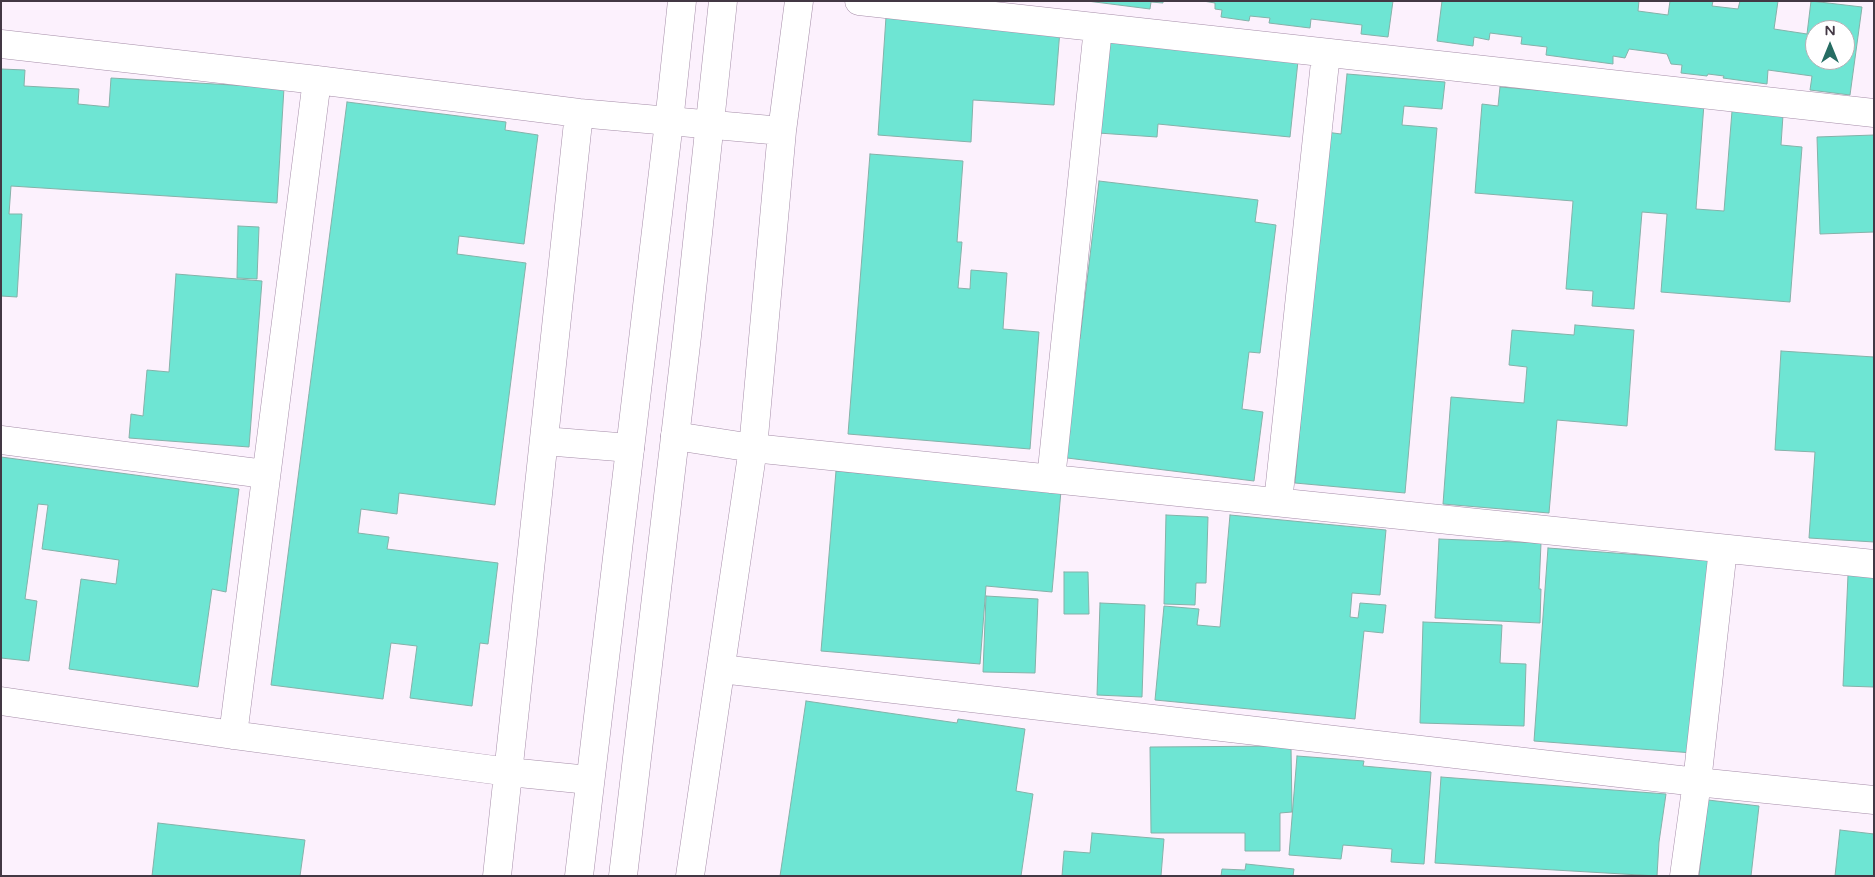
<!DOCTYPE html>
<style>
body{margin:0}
#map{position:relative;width:1875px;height:877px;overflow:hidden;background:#fcf1fd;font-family:"Varela Round",sans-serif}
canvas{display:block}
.frame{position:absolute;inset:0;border:2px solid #433844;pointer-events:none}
.north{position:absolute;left:1805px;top:20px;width:50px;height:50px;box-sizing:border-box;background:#fff;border:1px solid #b4afb4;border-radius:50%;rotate:0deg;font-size:14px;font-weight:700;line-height:20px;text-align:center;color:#433844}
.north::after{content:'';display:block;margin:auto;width:18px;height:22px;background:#266d63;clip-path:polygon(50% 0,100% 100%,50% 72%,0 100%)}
</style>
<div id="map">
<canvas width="1875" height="877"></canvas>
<div class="frame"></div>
<div class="north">N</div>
</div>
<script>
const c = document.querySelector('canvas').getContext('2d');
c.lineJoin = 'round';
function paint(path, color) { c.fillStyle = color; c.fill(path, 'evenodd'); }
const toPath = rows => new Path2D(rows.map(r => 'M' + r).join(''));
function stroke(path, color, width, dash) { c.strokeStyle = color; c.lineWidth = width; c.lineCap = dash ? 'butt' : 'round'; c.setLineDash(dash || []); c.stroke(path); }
const building = toPath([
 [1087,1,1163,1,1163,3,1151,2,1150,9,1087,1],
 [1203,1,1393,1,1388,37,1361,34,1362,25,1311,19,1310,28,1269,23,1270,18,1250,16,1249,21,1221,17,1222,10,1215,9,1215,3,1203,1],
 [1442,1,1639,1,1638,11,1668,15,1670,1,1713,1,1712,6,1738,9,1740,1,1778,1,1774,29,1807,34,1811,1,1862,7,1850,95,1810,90,1812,76,1768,70,1767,84,1723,78,1724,76,1708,74,1707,76,1681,73,1682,65,1671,64,1667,54,1629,49,1625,58,1613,56,1613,64,1546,55,1547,47,1521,44,1522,37,1490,33,1489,40,1474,37,1473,46,1437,41,1442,1],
 [1815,30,1845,30,1845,60,1815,60,1815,30],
 [886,17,1060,30,1054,105,973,100,971,142,878,135,886,17],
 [1107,42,1298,61,1290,137,1158,124,1157,137,1098,133,1107,42],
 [1,69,25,70,24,86,79,89,78,104,109,107,111,78,284,88,277,203,11,186,9,214,22,214,17,297,1,296,1,69],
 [1347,74,1445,82,1442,109,1404,106,1402,125,1437,128,1405,493,1295,483,1326,132,1341,134,1347,74],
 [1500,87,1704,104,1696,209,1724,211,1732,111,1783,115,1781,145,1802,147,1790,302,1661,292,1667,214,1642,212,1634,309,1592,306,1593,291,1566,289,1573,201,1475,193,1482,104,1498,106,1500,87],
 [347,102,506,122,505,130,538,135,524,244,459,236,457,254,526,263,495,505,399,493,397,514,361,509,358,533,389,537,387,549,498,563,488,644,480,643,472,706,410,698,417,646,391,643,383,699,271,685,347,102],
 [1874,135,1874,232,1820,234,1817,137,1874,135],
 [870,154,963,161,957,242,962,242,958,288,970,289,971,270,1007,273,1003,329,1039,332,1030,449,848,434,870,154],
 [1099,181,1258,200,1255,222,1276,225,1260,353,1249,352,1242,409,1263,412,1254,481,1059,457,1074,338,1080,339,1099,181],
 [238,226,259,227,257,279,237,278,238,226],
 [176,274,262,281,249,447,129,438,131,414,143,416,147,370,169,372,176,274],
 [1575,325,1634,330,1627,426,1557,420,1549,513,1443,504,1451,397,1524,403,1527,367,1509,365,1512,330,1574,335,1575,325],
 [1781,351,1874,357,1874,542,1809,538,1815,452,1775,450,1781,351],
 [1,457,239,489,226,592,212,589,198,687,69,669,81,579,116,584,119,560,42,549,48,505,38,504,25,599,37,601,29,661,1,658,1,457],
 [836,471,1061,491,1052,592,986,586,980,664,821,651,836,471],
 [1166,515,1208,517,1206,583,1196,583,1195,605,1164,604,1166,515],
 [1230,515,1386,530,1380,595,1352,593,1350,617,1358,618,1360,603,1386,605,1383,633,1364,631,1355,719,1155,700,1164,606,1199,609,1197,625,1220,627,1230,515],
 [1439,539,1541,543,1539,589,1541,589,1540,623,1435,618,1439,539],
 [1548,548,1708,560,1693,753,1534,741,1548,548],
 [1064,572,1088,572,1089,614,1064,614,1064,572],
 [1848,575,1874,577,1874,687,1843,686,1848,575],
 [986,596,1038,599,1035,673,983,672,986,596],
 [1100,603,1145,605,1142,697,1097,695,1100,603],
 [1423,622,1502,625,1500,663,1526,664,1524,726,1420,723,1423,622],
 [806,701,957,723,958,719,1025,729,1016,791,1033,794,1021,876,780,876,806,701],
 [1291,746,1292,812,1280,813,1280,851,1245,851,1245,833,1151,833,1150,747,1291,746],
 [1297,756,1364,761,1363,766,1431,772,1424,864,1391,862,1392,849,1343,845,1341,859,1289,855,1297,756],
 [1441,777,1666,794,1659,842,1657,876,1435,863,1441,777],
 [1708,800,1759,806,1751,876,1699,876,1708,800],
 [158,823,305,840,300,876,152,876,158,823],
 [1840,830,1874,834,1874,876,1835,876,1840,830],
 [1092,833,1164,839,1161,876,1062,876,1064,851,1090,853,1092,833],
 [1246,864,1294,869,1293,876,1221,876,1222,869,1245,870,1246,864]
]);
const minor = toPath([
 [859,1,1874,113],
 [1,44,317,80,579,113,782,131],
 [675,436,753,448,1874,564],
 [1,440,265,474],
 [544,441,630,448],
 [1051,479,1098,28],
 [1278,502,1326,53],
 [721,669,1697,782,1874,800],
 [1,701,233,735,509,772,589,780],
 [233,735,317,80],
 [497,876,579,113],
 [690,876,753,448,782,131,799,1],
 [1684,876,1697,782,1723,549]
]);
const highway = toPath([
 [579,876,669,122,682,1],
 [623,876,687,336,723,1]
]);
paint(building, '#6ee5d3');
stroke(building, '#85b1a9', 1);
stroke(minor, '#a58da8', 29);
stroke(highway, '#a58da8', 29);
stroke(minor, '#fff', 28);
stroke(highway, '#fff', 28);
</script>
